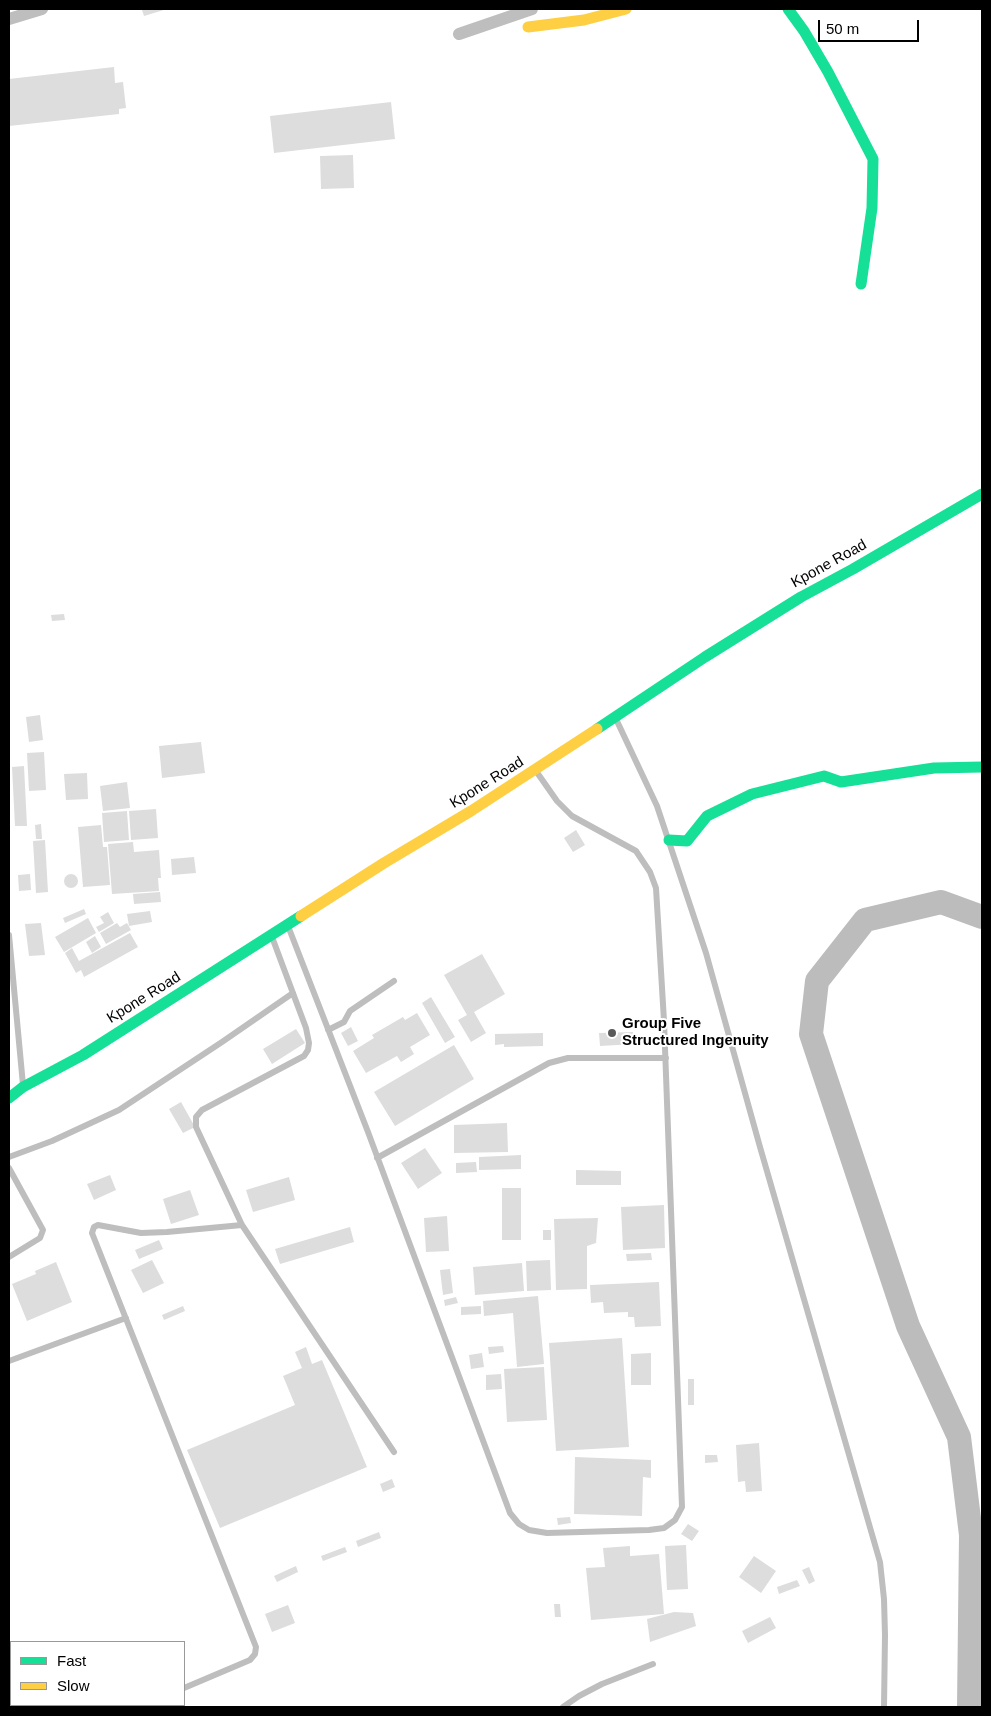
<!DOCTYPE html>
<style>
body{margin:0}
#map{position:relative;width:991px;height:1716px;overflow:hidden;background:#fff;font-family:Helvetica,sans-serif}
canvas{display:block}
.frame{position:absolute;inset:0;border:10px solid #000;pointer-events:none}
.legend{position:absolute;left:10px;top:1641px;width:175px;height:65px;box-sizing:border-box;background:#fff;border:1px solid #999;margin:0;padding:6px 9px;list-style:none;font-size:15px;color:#000}
.legend li{display:flex;align-items:center;gap:10px;height:25px}
.legend b{width:25px;border:1px solid #999}
.scale{position:absolute;left:818px;top:20px;width:101px;height:22px;box-sizing:border-box;border:2px solid #000;border-top:0;padding-left:6px;font-size:15px;line-height:18px;white-space:nowrap;color:#000;-webkit-text-stroke:4px #fff;paint-order:stroke}
</style>
<div id="map">
<canvas width="991" height="1716"></canvas>
<div class="frame"></div>
<ul class="legend">
<li><b style="height:6px;background:#16e098"></b>Fast</li>
<li><b style="height:6px;background:#ffcf43"></b>Slow</li>
</ul>
<div class="scale">50 m</div>
</div>
<script>
const c = document.querySelector('canvas').getContext('2d');
c.lineJoin = 'round';
const toPath = rows => new Path2D(rows.map(r => 'M' + r).join(''));
function stroke(path, color, width, dash) { c.strokeStyle = color; c.lineWidth = width; c.lineCap = dash ? 'butt' : 'round'; c.setLineDash(dash || []); c.stroke(path); }
function paint(path, color) { c.fillStyle = color; c.fill(path, 'evenodd'); }
function write(font, color, halo, rows, align = 'center') {
  c.font = font + ' Helvetica,sans-serif'; c.lineWidth = 4; c.setLineDash([]); c.textBaseline = 'middle'; c.strokeStyle = halo; c.fillStyle = color; for (const [text, x, y, turn = 0] of rows) {
    c.save(); c.translate(x, y); c.rotate((+turn || 0) * Math.PI / 180); c.textAlign = isNaN(turn) ? turn : align; if (halo) c.strokeText(text, 0, 0); c.fillText(text, 0, 0); c.restore();
  }
}
const river = toPath([
 [969,1707,971,1535,959,1437,908,1326,811,1034,817,981,865,920,941,902,982,917]
]);
const building = toPath([
 [146,9,167,9,144,16,142,10],
 [114,67,115,83,123,82,126,108,119,109,119,114,9,126,9,79],
 [391,102,395,139,274,153,270,116],
 [353,155,354,188,321,189,320,156],
 [64,614,65,620,52,621,51,615],
 [40,715,43,740,29,742,26,717],
 [201,742,205,773,162,778,159,746],
 [44,752,46,790,29,791,27,753],
 [24,766,27,826,15,826,12,767],
 [87,773,88,799,66,800,64,774],
 [127,782,130,808,103,811,100,786],
 [156,809,158,838,131,840,129,811],
 [127,811,129,840,104,842,102,813],
 [41,824,42,839,36,839,35,825],
 [101,825,103,847,107,847,110,885,83,887,78,827],
 [576,830,585,845,573,852,564,838],
 [45,840,48,892,36,893,33,841],
 [133,842,134,852,159,850,161,878,158,878,159,891,112,894,108,844],
 [194,857,196,873,172,875,171,859],
 [30,874,31,890,19,891,18,875],
 '64 881a7 7 0 1 1 14 0a7 7 0 1 1-14 0Z',
 [160,892,161,902,134,904,133,894],
 [84,909,86,914,65,923,63,918],
 [150,911,152,922,129,926,127,914],
 [108,912,114,923,99,932,96,927,104,923,100,917],
 [88,918,96,933,64,952,55,937],
 [41,923,45,955,29,956,25,924],
 [117,923,120,927,127,923,131,930,106,944,100,933],
 [130,933,138,947,84,977,81,970,76,973,65,953,72,948,79,961],
 [95,936,101,947,92,953,86,942],
 [482,954,505,994,474,1012,486,1033,471,1042,458,1020,467,1015,444,975],
 [431,997,455,1037,445,1043,422,1003],
 [417,1013,430,1035,410,1047,414,1054,401,1062,397,1056,366,1073,353,1051,374,1038,372,1035,403,1017,405,1020],
 [351,1027,358,1041,348,1046,341,1033],
 [296,1029,305,1043,272,1064,263,1049],
 [633,1032,634,1044,600,1046,599,1033],
 [543,1033,543,1046,504,1047,504,1044,495,1045,495,1034],
 [454,1045,474,1079,395,1126,374,1092],
 [181,1102,195,1127,183,1133,169,1109],
 [507,1123,508,1152,454,1153,454,1125],
 [425,1148,442,1173,418,1189,401,1163],
 [521,1155,521,1169,479,1170,479,1157],
 [476,1162,477,1172,456,1173,456,1163],
 [576,1170,621,1171,621,1185,576,1185],
 [110,1175,116,1190,94,1200,87,1184],
 [289,1177,295,1200,253,1212,246,1190],
 [502,1188,521,1188,521,1240,502,1240],
 [190,1190,199,1215,171,1224,163,1199],
 [664,1205,665,1248,623,1250,621,1207],
 [447,1216,449,1251,426,1252,424,1218],
 [598,1218,596,1243,587,1246,587,1289,556,1290,554,1219],
 [350,1227,354,1242,280,1264,275,1249],
 [543,1230,551,1230,551,1240,543,1240],
 [159,1240,163,1249,139,1259,135,1250],
 [651,1253,652,1260,627,1261,626,1254],
 [152,1260,164,1283,143,1293,131,1270],
 [550,1260,551,1290,527,1291,526,1261],
 [56,1262,72,1302,27,1321,12,1284,36,1274,35,1271],
 [522,1263,524,1291,475,1295,473,1267],
 [450,1269,453,1293,443,1295,440,1270],
 [659,1282,661,1326,635,1327,634,1317,628,1317,628,1312,604,1313,603,1302,591,1303,590,1285],
 [538,1296,544,1364,517,1367,513,1313,484,1316,483,1301],
 [456,1297,458,1303,445,1306,444,1300],
 [183,1306,185,1311,164,1320,162,1315],
 [481,1306,481,1314,461,1315,461,1307],
 [622,1338,629,1447,556,1451,549,1343],
 [503,1346,504,1352,489,1354,488,1347],
 [306,1347,312,1364,322,1360,367,1467,220,1528,187,1450,295,1405,283,1376,302,1368,295,1352],
 [482,1353,484,1367,471,1369,469,1355],
 [651,1353,651,1385,631,1385,631,1354],
 [544,1367,547,1420,507,1422,504,1369],
 [501,1374,502,1389,486,1390,486,1375],
 [688,1379,694,1379,694,1405,688,1405],
 [759,1443,762,1491,746,1492,745,1481,738,1482,736,1445],
 [705,1455,717,1455,718,1462,705,1463],
 [575,1457,651,1460,651,1478,643,1477,642,1516,574,1514],
 [392,1479,395,1487,383,1492,380,1484],
 [570,1517,571,1523,558,1525,557,1518],
 [688,1524,699,1531,692,1541,681,1534],
 [379,1532,381,1538,358,1547,356,1541],
 [686,1545,688,1589,667,1590,665,1546],
 [630,1546,630,1556,659,1554,664,1614,591,1620,586,1568,605,1567,603,1548],
 [345,1547,347,1552,323,1561,321,1556],
 [754,1556,776,1571,761,1593,739,1577],
 [296,1566,298,1572,277,1582,274,1576],
 [809,1567,815,1581,809,1584,802,1570],
 [797,1580,800,1586,779,1594,777,1587],
 [554,1604,560,1604,561,1617,555,1617],
 [288,1605,295,1623,272,1632,265,1614],
 [674,1612,693,1613,696,1626,650,1642,647,1619],
 [770,1617,776,1628,748,1643,742,1631]
]);
const lane = toPath([
 [616,719,657,806,706,953,760,1147,880,1562,884,1599,885,1635,884,1707],
 [288,926,368,1132,510,1513,519,1524,529,1530,547,1533,649,1530,664,1528,675,1520,682,1507,664,1021,656,888,650,872,636,851,572,816,557,801,536,771],
 [9,935,23,1085],
 [272,937,306,1028,309,1043,308,1050,304,1056,202,1110,196,1117,196,1127,242,1225,394,1452],
 [328,1030,344,1022,350,1011,394,981],
 [9,1157,52,1141,119,1110,222,1042,293,993],
 [377,1158,549,1063,568,1058,666,1058],
 [9,1168,43,1230,40,1238,9,1257],
 [9,1361,126,1318],
 [184,1688,250,1660,255,1654,256,1647,92,1233,94,1227,98,1225,141,1233,167,1232,242,1225],
 [137,1707,143,1705],
 [563,1707,579,1696,602,1684,653,1664]
]);
const street = toPath([
 [9,19,42,9],
 [459,34,532,9]
]);
const fast = toPath([
 [788,9,804,31,828,72,873,159,872,208,861,284],
 [597,729,705,657,801,597,853,569,982,494],
 [669,840,687,841,707,816,752,794,824,776,841,782,934,768,982,767],
 [9,1098,23,1087,83,1055,301,916]
]);
const slow = toPath([
 [528,27,584,20,626,9],
 [301,916,384,863,471,811,597,729]
]);
const markers = [
 [612,1033,5,"#595959"]
];
const streetNames = [
 ["Kpone Road",829,564,-29],
 ["Kpone Road",487,783,-32],
 ["Kpone Road",144,998,-32]
];
const poiNames = [
 ["Group Five",622,1024],
 ["Structured Ingenuity",622,1041]
];
stroke(river, '#bcbcbc', 24);
paint(building, '#ddd');
stroke(lane, '#bebebe', 6);
stroke(street, '#bebebe', 12);
stroke(fast, '#16e098', 11);
stroke(slow, '#ffcf43', 11);
for (const [x, y, r, color] of markers) { const dot = new Path2D(); dot.arc(x, y, r, 0, 2 * Math.PI); c.fillStyle = color; c.fill(dot); stroke(dot, '#fff', 2); }
write('15px', '#000', '#fff', streetNames);
write('bold 15px', '#000', '#fff', poiNames, 'left');
</script>
